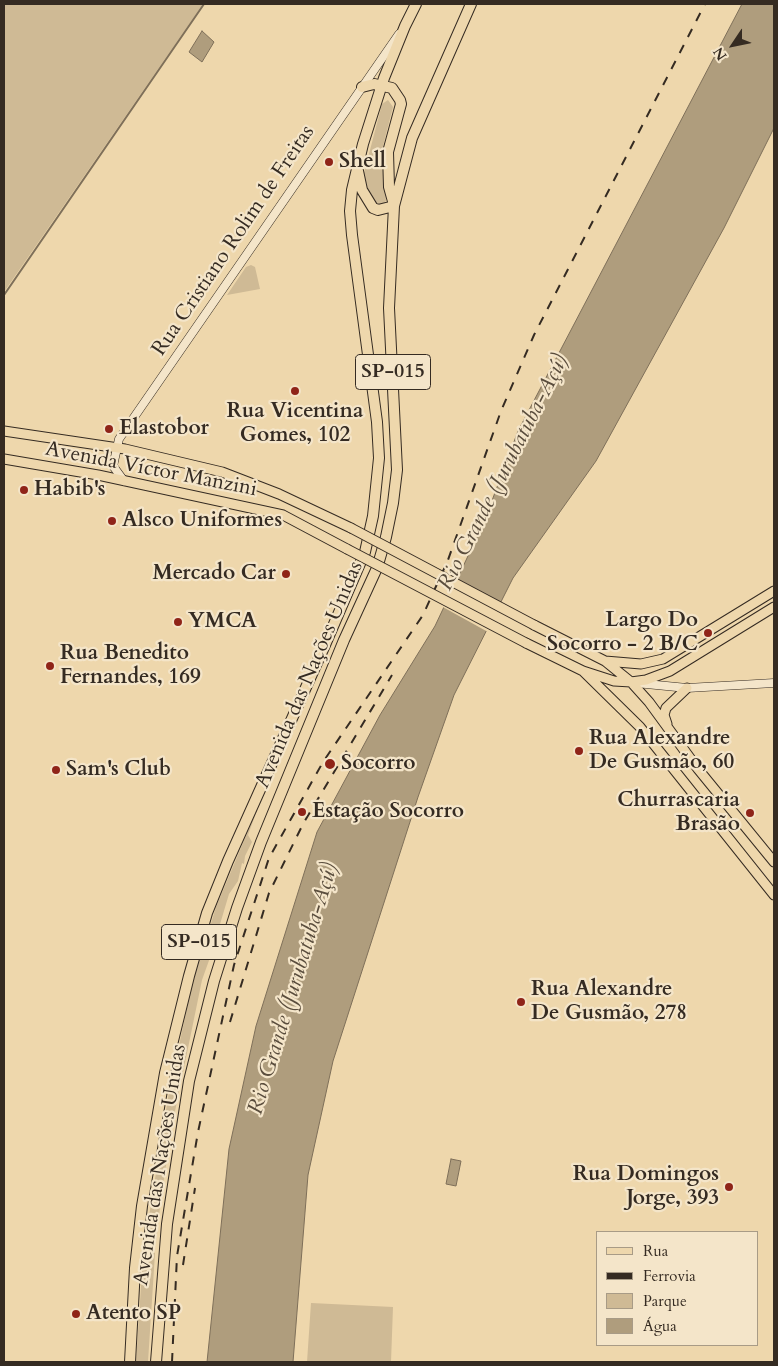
<!DOCTYPE html>
<meta charset="utf-8">
<style>
body{margin:0}
#map{position:relative;width:778px;height:1366px;overflow:hidden;background:#eed7ac;font-family:Cardo,serif}
canvas{display:block}
.frame{position:absolute;inset:0;border:5px solid #352b22;pointer-events:none}
.legend{position:absolute;left:596px;top:1231px;width:162px;height:115px;box-sizing:border-box;background:#f4e5c9;border:1px solid #a89b86;margin:0;padding:6px 9px;list-style:none;font-size:15px;color:#352b22}
.legend li{display:flex;align-items:center;gap:10px;height:25px}
.legend b{width:25px;border:1px solid #a89b86}
.north{position:absolute;left:708px;top:20px;width:50px;height:50px;-webkit-text-stroke:4px #f4e5c9;paint-order:stroke;rotate:236deg;font-size:14px;font-weight:700;line-height:20px;text-align:center;color:#352b22}
.north::after{content:'';display:block;margin:auto;width:18px;height:22px;background:#352b22;clip-path:polygon(50% 0,100% 100%,50% 72%,0 100%)}
</style>
<div id="map">
<canvas width="778" height="1366"></canvas>
<div class="frame"></div>
<ul class="legend">
<li><b style="height:6px;background:#eed7ac"></b>Rua</li>
<li><b style="height:6px;background:#352b22"></b>Ferrovia</li>
<li><b style="height:14px;background:#cfba95"></b>Parque</li>
<li><b style="height:14px;background:#af9d7d"></b>Água</li>
</ul>
<div class="north">N</div>
</div>
<script>
const c = document.querySelector('canvas').getContext('2d');
c.lineJoin = 'round';
function paint(path, color) { c.fillStyle = color; c.fill(path, 'evenodd'); }
const toPath = rows => new Path2D(rows.map(r => 'M' + r).join(''));
function stroke(path, color, width, dash) { c.strokeStyle = color; c.lineWidth = width; c.lineCap = dash ? 'butt' : 'round'; c.setLineDash(dash || []); c.stroke(path); }
function write(font, color, halo, rows, align = 'center') {
  c.font = font + ' Cardo,serif'; c.lineWidth = 4.5; c.setLineDash([]); c.textBaseline = 'middle'; c.strokeStyle = halo; c.fillStyle = color; for (const [text, x, y, turn = 0] of rows) {
    c.save(); c.translate(x, y); c.rotate((+turn || 0) * Math.PI / 180); c.textAlign = isNaN(turn) ? turn : align; if (halo) c.strokeText(text, 0, 0); c.fillText(text, 0, 0); c.restore();
  }
}
const green = toPath([
 [4,4,203,4,4,292],
 [388,100,393,107,383,146,386,201,383,204,377,205,369,196,364,173,382,104],
 [251,265,255,267,260,289,227,295,246,267],
 [259,805,248,835,252,842,245,856,244,864,242,863,238,881,229,894,218,931,216,930,212,952,202,980,173,1121,161,1198,156,1243,145,1241,174,1061,177,1055,191,989,216,907],
 [152,1252,155,1253,148,1362,136,1362,143,1256,145,1253],
 [311,1303,393,1307,391,1362,307,1362]
]);
const water = toPath([
 [742,4,774,4,774,128,724,228,596,461,513,578,454,695,418,797,333,1061,308,1175,293,1362,207,1362,229,1149,256,1026,317,832,380,715,435,626,484,522,518,431,742,4],
 [202,31,214,42,202,62,189,52,202,31],
 [451,1159,461,1161,456,1186,446,1184,451,1159]
]);
const pier = toPath([
 [454,579,502,604,488,632,441,606]
]);
const stream = toPath([
 [4,295,204,4]
]);
const secondary = toPath([
 [124,481,113,466,119,439,399,34],
 [636,683,687,688,774,683]
]);
const primary = toPath([
 [4,431,125,449,222,472,279,494,351,528],
 [4,459,98,475,283,515,347,549],
 [534,625,605,661,631,682,649,702,698,769,774,862],
 [526,643,583,671,614,681,631,682,646,680,670,671,774,607],
 [605,661,641,664,663,659,774,591],
 [583,671,640,727,774,895],
 [667,724,664,715,666,708,687,688]
]);
const highway = toPath([
 [362,87,374,84,392,88,400,100,401,104,388,152,389,187,394,205],
 [358,171,362,190,373,208,378,210,394,206],
 [130,1362,135,1268,142,1206,165,1073,189,976,207,913,228,861,325,645,365,552,373,516,379,458,377,422,352,235,350,211,352,190,363,144,384,78,405,26,416,4],
 [156,1362,167,1224,189,1081,214,981,237,908,261,842,344,640,377,568,386,537,393,503,397,470,389,308,394,206,412,138,471,4]
]);
const rail = toPath([
 [230,1022,269,893,303,824,392,675],
 [183,1265,195,1188],
 [172,1362,177,1256,198,1132,234,965,269,858,323,762,423,615,448,560,501,411,534,335,705,4]
]);
const primaryBridge = toPath([
 [351,528,534,625],
 [347,549,526,643]
]);
const markers = [
 [329,162,5,"#8f2418"],
 [295,391,5,"#8f2418"],
 [109,429,5,"#8f2418"],
 [24,490,5,"#8f2418"],
 [112,521,5,"#8f2418"],
 [286,574,5,"#8f2418"],
 [178,622,5,"#8f2418"],
 [708,633,5,"#8f2418"],
 [50,666,5,"#8f2418"],
 [579,751,5,"#8f2418"],
 [330,764,6,"#8f2418"],
 [56,770,5,"#8f2418"],
 [302,812,5,"#8f2418"],
 [750,813,5,"#8f2418"],
 [521,1002,5,"#8f2418"],
 [729,1187,5,"#8f2418"],
 [76,1314,5,"#8f2418"]
];
const shields = [
 [393,372,75],
 [199,942,75]
];
const shieldNames = [
 ["SP-015",393,372],
 ["SP-015",199,942]
];
const poiNames = [
 ["Shell",339,162],
 ["Rua Vicentina",295,412,"center"],
 ["Gomes, 102",295,436,"center"],
 ["Elastobor",119,429],
 ["Habib's",34,490],
 ["Alsco Uniformes",122,521],
 ["Mercado Car",276,574,"right"],
 ["Largo Do",698,621,"right"],
 ["Socorro - 2 B/C",698,645,"right"],
 ["YMCA",188,622],
 ["Rua Benedito",60,654],
 ["Fernandes, 169",60,678],
 ["Rua Alexandre",589,739],
 ["De Gusmão, 60",589,763],
 ["Socorro",341,764],
 ["Sam's Club",66,770],
 ["Churrascaria",740,801,"right"],
 ["Brasão",740,825,"right"],
 ["Estação Socorro",312,812],
 ["Rua Alexandre",531,990],
 ["De Gusmão, 278",531,1014],
 ["Rua Domingos",719,1175,"right"],
 ["Jorge, 393",719,1199,"right"],
 ["Atento SP",86,1314]
];
const streetNames = [
 ["Rua Cristiano Rolim de Freitas",234,241,-56],
 ["Avenida Víctor Manzini",151,470,11],
 ["Avenida das Nações Unidas",310,675,-67],
 ["Avenida das Nações Unidas",161,1165,-81]
];
const waterNames = [
 ["Rio Grande (Jurubatuba-Açú)",504,473,-63],
 ["Rio Grande (Jurubatuba-Açú)",294,989,-73]
];
paint(green, '#cfba95');
paint(water, '#af9d7d');
stroke(water, '#7e6f59', 1);
paint(pier, '#eed7ac');
stroke(stream, '#7e6f59', 2);
stroke(secondary, '#352b22', 9);
stroke(primary, '#352b22', 11);
stroke(highway, '#352b22', 12);
stroke(secondary, '#f4e5c9', 8);
stroke(primary, '#eed7ac', 9);
stroke(highway, '#eed7ac', 10);
stroke(rail, '#352b22', 2, [9, 9]);
stroke(primaryBridge, '#352b22', 11, []);
stroke(primaryBridge, '#eed7ac', 9);
for (const [x, y, r, color] of markers) { const dot = new Path2D(); dot.arc(x, y, r, 0, 2 * Math.PI); c.fillStyle = color; c.fill(dot); stroke(dot, '#f4e5c9', 2); }
for (const [x, y, w] of shields) { const box = new Path2D(); box.roundRect(x - w / 2, y - 17.5, w, 35, 4); c.fillStyle = '#f4e5c9'; c.fill(box); stroke(box, '#352b22', 1); }
write('bold 20px', '#352b22', null, shieldNames);
write('bold 21px', '#352b22', '#f4e5c9', poiNames, 'left');
write('21px', '#352b22', '#f4e5c9', streetNames);
write('italic 22px', '#5a4d3d', '#f4e5c9', waterNames);
</script>
